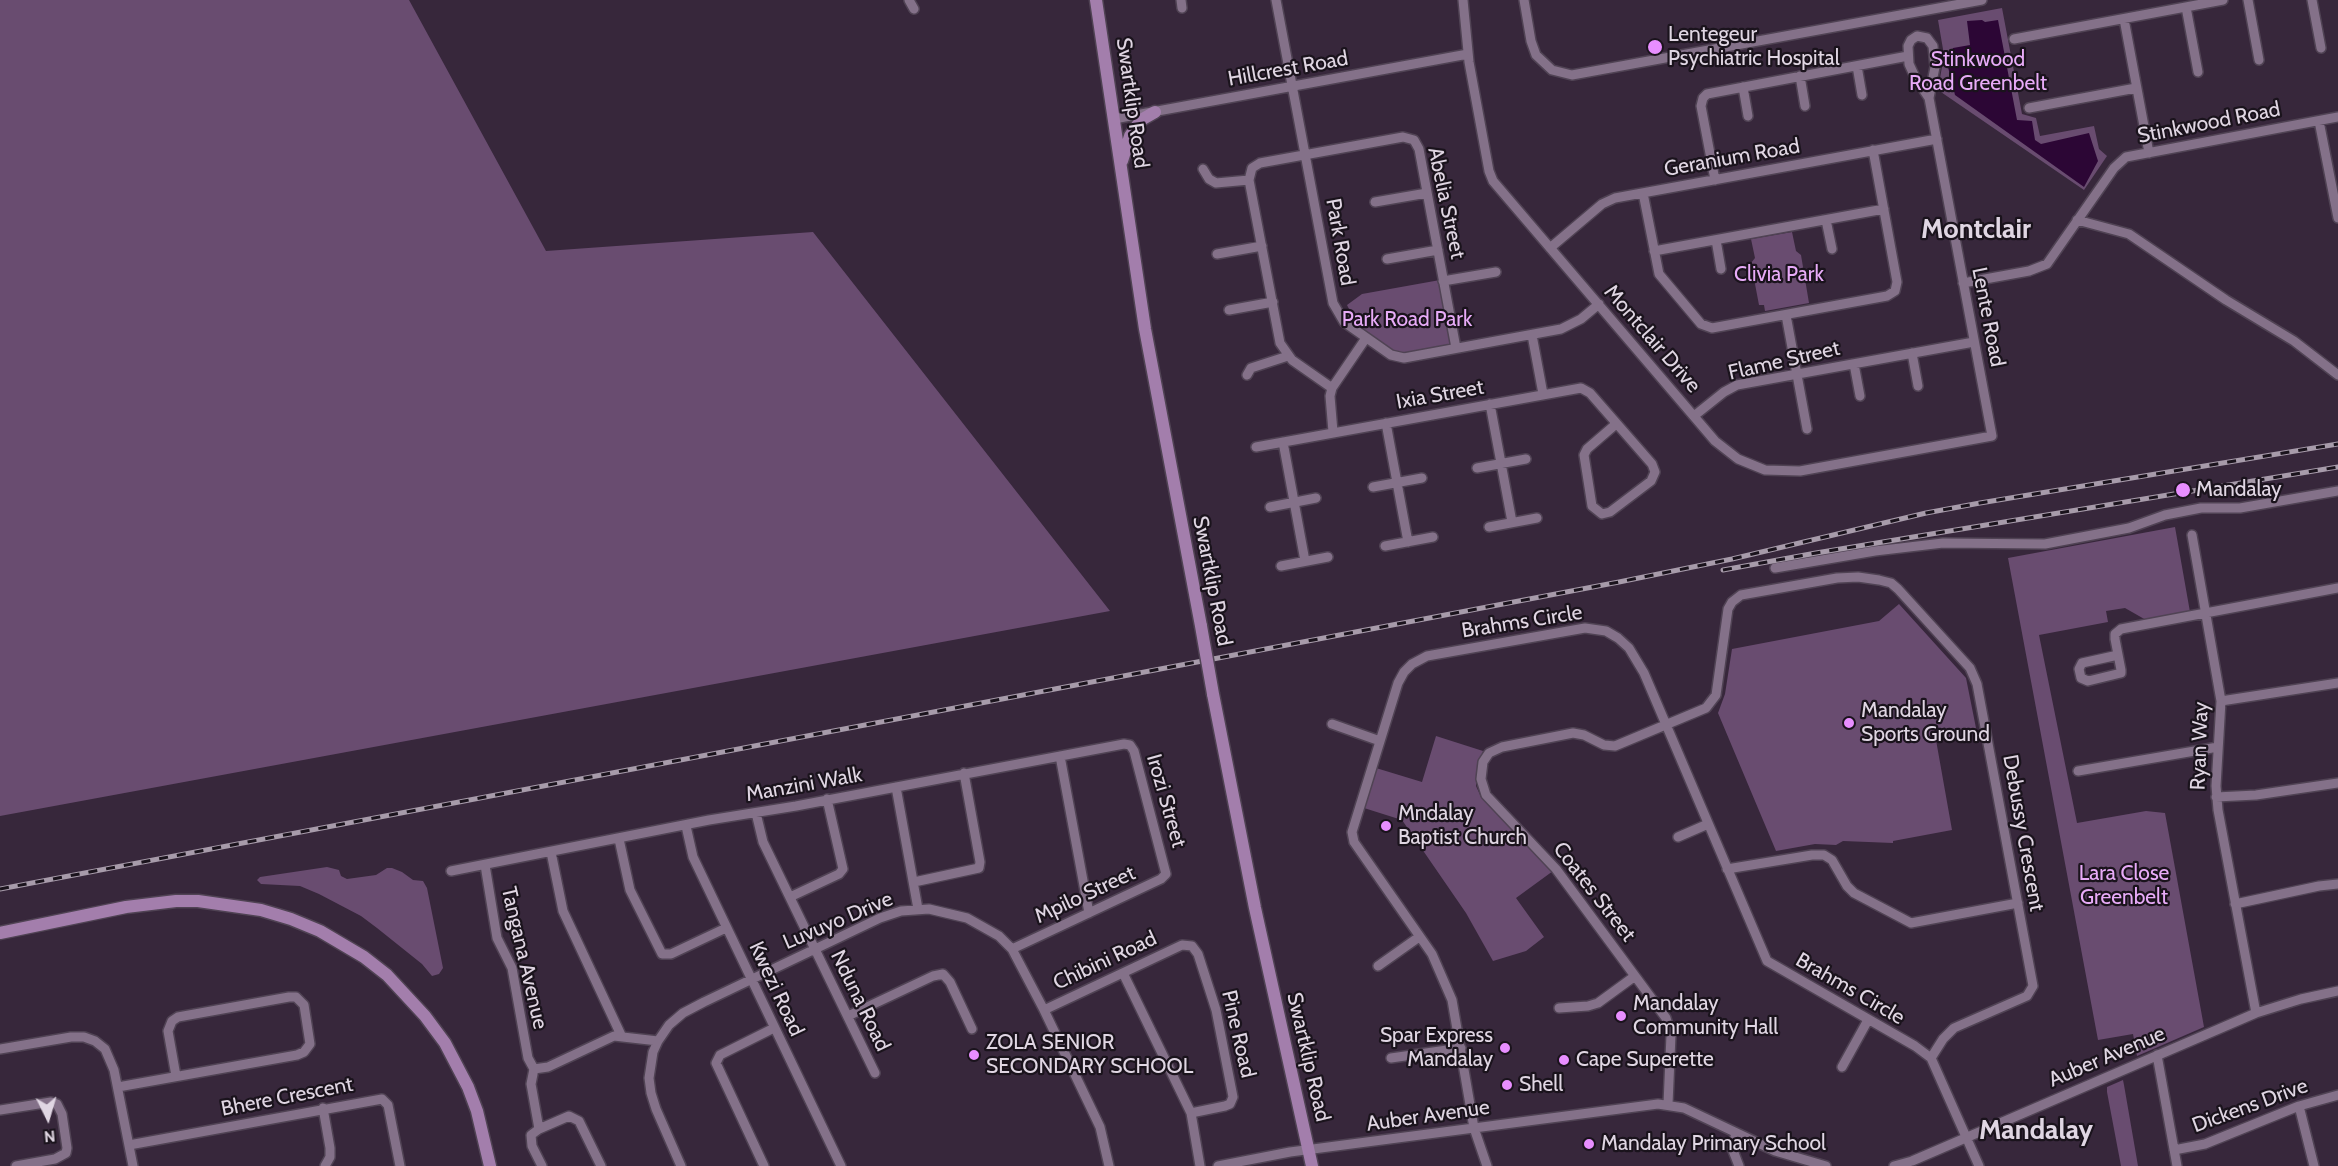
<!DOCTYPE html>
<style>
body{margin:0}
#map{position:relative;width:2338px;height:1166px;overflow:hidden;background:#37273b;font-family:Cabin,sans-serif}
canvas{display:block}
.north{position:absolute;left:18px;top:1088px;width:60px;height:60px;-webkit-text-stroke:4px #1a131c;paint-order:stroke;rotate:175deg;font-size:16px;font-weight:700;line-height:24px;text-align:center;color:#e0d6e3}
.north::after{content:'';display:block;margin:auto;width:21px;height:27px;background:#e0d6e3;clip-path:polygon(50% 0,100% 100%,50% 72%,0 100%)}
</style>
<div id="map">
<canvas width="2338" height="1166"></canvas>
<div class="north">N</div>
</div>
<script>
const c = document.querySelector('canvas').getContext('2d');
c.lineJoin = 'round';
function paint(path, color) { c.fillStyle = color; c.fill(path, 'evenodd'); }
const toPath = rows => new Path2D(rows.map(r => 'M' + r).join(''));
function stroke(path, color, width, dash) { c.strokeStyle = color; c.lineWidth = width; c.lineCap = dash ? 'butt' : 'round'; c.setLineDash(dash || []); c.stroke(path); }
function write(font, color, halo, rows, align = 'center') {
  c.font = font + ' Cabin,sans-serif'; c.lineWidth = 4.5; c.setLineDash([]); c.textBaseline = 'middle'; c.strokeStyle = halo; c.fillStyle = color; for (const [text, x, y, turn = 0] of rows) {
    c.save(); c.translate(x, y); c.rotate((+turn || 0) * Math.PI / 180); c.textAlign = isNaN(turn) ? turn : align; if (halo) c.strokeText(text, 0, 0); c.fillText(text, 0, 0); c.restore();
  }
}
const green = toPath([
 [0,0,409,0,546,251,813,232,1110,611,0,816],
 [2002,8,2022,114,2036,118,2040,136,2094,126,2099,149,2107,156,2084,190,1938,90,1944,55,1938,20],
 [1792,232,1796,251,1801,255,1809,303,1765,311,1764,305,1759,305,1751,263,1755,258,1751,239],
 [1440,280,1451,341,1448,346,1407,354,1393,352,1341,315,1349,309,1347,305,1362,294],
 [2175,527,2190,612,2146,620,2125,608,2106,611,2108,622,2039,635,2077,823,2146,811,2165,813,2204,1027,2137,1056,2133,1034,2098,1040,2008,558],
 [1899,604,1966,678,1977,733,1936,740,1952,830,1893,841,1893,843,1843,841,1836,845,1815,844,1776,851,1718,713,1725,694,1732,649,1879,621],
 [1436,736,1483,751,1476,777,1476,786,1481,797,1553,871,1516,898,1544,937,1526,951,1493,961,1466,913,1402,820,1364,808,1376,768,1422,782],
 [327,867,339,870,341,876,347,879,376,875,387,868,392,868,402,872,413,880,423,881,427,888,443,968,439,974,432,976,422,964,377,928,361,916,319,894,300,886,261,884,257,880,260,877],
 [2123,1080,2124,1085,2138,1166,2121,1166,2107,1092,2107,1087]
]);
const water = toPath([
 [1982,20,1985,22,1998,20,2017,120,2032,121,2035,140,2041,144,2089,133,2098,161,2084,187,1955,95,1947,63,1953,48,1970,45,1967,21]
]);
const minor = toPath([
 [909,0,914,9],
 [1181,0,1182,8],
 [1276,0,1333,303,1344,322,1391,355,1404,358,1561,329,1581,319,1599,304],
 [1463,0,1469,62,1489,171,1493,181,1715,441,1738,459,1765,470,1800,471,1992,436,1929,98,1915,77,1909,64,1908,46,1911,40,1917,36,1927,38,1933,46,1935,67,1929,98],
 [1524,0,1531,41,1536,55,1552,70,1572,75,1982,0],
 [2248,0,2259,60],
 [2312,0,2321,48],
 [2186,7,2198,72],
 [2124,19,2149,153],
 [2014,39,2223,0],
 [1857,66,1862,95],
 [1800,76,1805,106],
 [1743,87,1748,116],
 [2029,108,2136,88],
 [1114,119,1468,54],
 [2319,121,2338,218],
 [1203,169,1209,179,1216,183,1249,180],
 [1715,180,1701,106,1703,98,1707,94,1908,56],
 [1643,193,1659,274,1701,324,1712,328,1772,317,1887,296,1895,291,1897,282,1873,150],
 [1375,202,1427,193],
 [1826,220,1832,249],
 [2077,220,2129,234,2226,300,2294,341,2338,375],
 [1716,240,1721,269],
 [1550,248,1602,204,1615,198,1937,139],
 [1654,251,1884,209],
 [1217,254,1262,246],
 [1387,259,1438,250],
 [1443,281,1496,272],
 [1963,283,2029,271,2047,264,2114,168,2126,157,2338,117],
 [1229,310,1273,302],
 [1786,315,1807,429],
 [1532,335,1543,394],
 [1912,353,1918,386],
 [1854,364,1860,396],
 [1247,375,1251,368,1288,356],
 [1332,388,1292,360,1280,343,1249,180,1252,168,1260,163,1403,137,1414,140,1419,149,1456,348],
 [1490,404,1512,522],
 [1694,416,1724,392,1737,385,1974,342],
 [1386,423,1408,542],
 [1333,432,1330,396,1332,388,1366,338],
 [1283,442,1305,561],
 [1256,447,1581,388,1590,393,1652,464,1655,472,1651,481,1610,512,1602,514,1592,506,1584,455,1587,449,1616,424],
 [1477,468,1526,459],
 [1373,487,1422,478],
 [1270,507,1316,498],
 [1489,527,1537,518],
 [2192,535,2221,701,2216,786,2218,810,2256,1013],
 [1385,546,1433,537],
 [1281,566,1328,557],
 [1775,568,1875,551,1943,543,2045,544,2129,528,2165,515,2201,508,2240,508,2338,491],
 [2118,655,2082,663,2079,669,2081,678,2088,681,2121,673,2121,670,2115,639,2115,634,2121,629,2338,588],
 [2221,701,2338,683],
 [1332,724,1380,741],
 [1060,756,1089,913],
 [2078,771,2218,747],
 [896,787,918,909],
 [2216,797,2256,795,2338,783],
 [756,813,763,842,875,1073],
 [686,826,693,857,841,1166],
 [1678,837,1708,824],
 [619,839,630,890,662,954,671,954,726,928],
 [551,852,563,911,621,1035],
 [485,865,497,938,512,968,528,1058,534,1069,531,1084,539,1129],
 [1727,869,1812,855,1824,855,1832,860,1847,886,1854,893,1911,923,2018,903],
 [451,871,709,820,796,806,1124,744,1130,745,1134,751,1166,874,1161,879,1012,949],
 [914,882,979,868,980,862,964,773],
 [790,897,839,874,843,869,827,799],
 [2235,904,2319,886,2338,884],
 [1378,966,1419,937],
 [1123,973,1191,1113,1200,1166],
 [1559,1008,1588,1006,1598,1003,1635,976],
 [1044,1010,1182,945,1192,946,1198,954,1216,1010,1233,1097,1230,1104,1225,1106,1191,1113],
 [848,1016,933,976,943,974,950,982,972,1029],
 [0,1049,71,1037,84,1037,95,1041,105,1049,114,1070,133,1166],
 [2157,1055,2177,1166],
 [1391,1058,1461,1048],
 [1842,1067,1868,1020],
 [534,1069,548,1067,614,1036,658,1041],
 [118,1087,297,1055,304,1052,310,1044,304,1005,296,997,289,997,178,1017,172,1021,168,1031,176,1076],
 [1668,1104,1671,1035,1666,1018,1556,869,1486,795,1481,779,1483,762,1489,753,1502,747,1573,733,1584,735,1604,745,1615,746,1706,708,1716,695,1728,609,1732,602,1741,595,1837,578,1858,577,1879,580,1891,583,1898,589,1970,668,1977,684,2033,986,2027,996,1954,1028,1943,1039,1931,1058],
 [2299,1106,2314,1166],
 [323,1108,330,1148,330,1157,325,1166],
 [0,1110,51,1102,57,1104,62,1114,67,1148,66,1153,55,1159,16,1166],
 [1736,1133,1732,1148,1739,1166],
 [129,1145,382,1099,388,1105,400,1166],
 [2174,1150,2205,1144,2299,1106,2338,1095],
 [542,1166,532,1146,531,1135,539,1129,569,1116,579,1121,601,1166],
 [681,1166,656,1109,651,1093,649,1078,653,1052,658,1041,669,1025,683,1013,704,1002,880,918,901,911,929,909,967,918,999,936,1012,949,1044,1010,1100,1127,1109,1166],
 [764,1166,716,1063,720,1055,774,1028],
 [1218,1166,1290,1152,1658,1104,1684,1108,1775,1151,1826,1166],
 [1487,1166,1474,1128,1452,1000,1432,954,1354,842,1352,832,1398,683,1404,672,1412,664,1427,656,1585,628,1606,631,1618,638,1629,648,1644,673,1767,961,1915,1046,1931,1058,1979,1166],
 [1894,1166,1912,1161,2256,1013,2301,999,2338,991]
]);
const major = toPath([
 [1096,0,1145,329,1201,626],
 [1122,161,1130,136,1141,120,1155,112],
 [1213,694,1255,908,1312,1166],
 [0,933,126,907,176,901,198,901,261,910,291,919,320,931,364,957,387,975,425,1016,445,1043,468,1087,477,1111,490,1166]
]);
const rail = toPath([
 [1723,570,1816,553,2338,467],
 [0,889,1619,582,1732,559,1926,513,1980,503,2338,444]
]);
const majorBridge = toPath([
 [1201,626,1213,694]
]);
const markers = [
 [1655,47,8,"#e88eff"],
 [2183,490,8,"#e88eff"],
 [1849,723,6,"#e88eff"],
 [1386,826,6,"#e88eff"],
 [1621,1016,6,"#e88eff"],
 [1505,1048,6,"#e88eff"],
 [974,1055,6,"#e88eff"],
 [1564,1060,6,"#e88eff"],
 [1507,1085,6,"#e88eff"],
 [1589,1144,6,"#e88eff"]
];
const poiNames = [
 ["Lentegeur",1668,35],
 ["Psychiatric Hospital",1668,59],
 ["Mandalay",2196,490],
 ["Mandalay",1861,711],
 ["Sports Ground",1861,735],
 ["Mndalay",1398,814],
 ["Baptist Church",1398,838],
 ["Mandalay",1633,1004],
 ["Community Hall",1633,1028],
 ["Spar Express",1493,1036,"right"],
 ["Mandalay",1493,1060,"right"],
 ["ZOLA SENIOR",986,1043],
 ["SECONDARY SCHOOL",986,1067],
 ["Cape Superette",1576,1060],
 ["Shell",1519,1085],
 ["Mandalay Primary School",1601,1144]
];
const parkNames = [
 ["Stinkwood",1978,60],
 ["Road Greenbelt",1978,84],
 ["Clivia Park",1779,275],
 ["Park Road Park",1407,320],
 ["Lara Close",2124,874],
 ["Greenbelt",2124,898]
];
const streetNames = [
 ["Hillcrest Road",1288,69,-10],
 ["Swartklip Road",1132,103,82],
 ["Stinkwood Road",2209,123,-11],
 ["Geranium Road",1732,158,-10],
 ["Abelia Street",1446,203,78],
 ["Park Road",1340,242,80],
 ["Lente Road",1988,317,79],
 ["Montclair Drive",1652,339,49],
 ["Flame Street",1784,361,-13],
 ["Ixia Street",1440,395,-10],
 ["Swartklip Road",1212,581,79],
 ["Brahms Circle",1522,622,-9],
 ["Ryan Way",2200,746,-88],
 ["Manzini Walk",804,785,-10],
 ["Irozi Street",1166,801,74],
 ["Debussy Crescent",2023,833,80],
 ["Coates Street",1594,892,52],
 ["Mpilo Street",1085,895,-25],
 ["Luvuyo Drive",838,921,-23],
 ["Tangana Avenue",524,958,77],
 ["Chibini Road",1105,961,-25],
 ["Kwezi Road",776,989,65],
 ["Brahms Circle",1850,989,30],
 ["Nduna Road",860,1001,64],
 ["Pine Road",1238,1034,77],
 ["Swartklip Road",1308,1057,77],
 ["Auber Avenue",2107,1057,-23],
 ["Bhere Crescent",287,1097,-11],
 ["Dickens Drive",2250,1106,-20],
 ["Auber Avenue",1428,1116,-8]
];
const districtNames = [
 ["Montclair",1976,230],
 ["Mandalay",2036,1131]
];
paint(green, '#694c70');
paint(water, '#2c0635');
stroke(minor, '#504354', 12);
stroke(major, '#504354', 15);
stroke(minor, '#847189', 9);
stroke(major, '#a37eac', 12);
stroke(rail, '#a79baa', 5);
stroke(rail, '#1a131c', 3, [9]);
stroke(majorBridge, '#504354', 15, []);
stroke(majorBridge, '#a37eac', 12);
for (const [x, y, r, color] of markers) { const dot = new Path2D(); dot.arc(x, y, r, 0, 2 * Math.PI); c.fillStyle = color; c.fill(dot); stroke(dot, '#1a131c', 2); }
write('21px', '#e0d6e3', '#1a131c', poiNames, 'left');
write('21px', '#e8abf8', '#1a131c', parkNames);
write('21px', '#e0d6e3', '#1a131c', streetNames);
write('bold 27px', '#e0d6e3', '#1a131c', districtNames);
</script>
